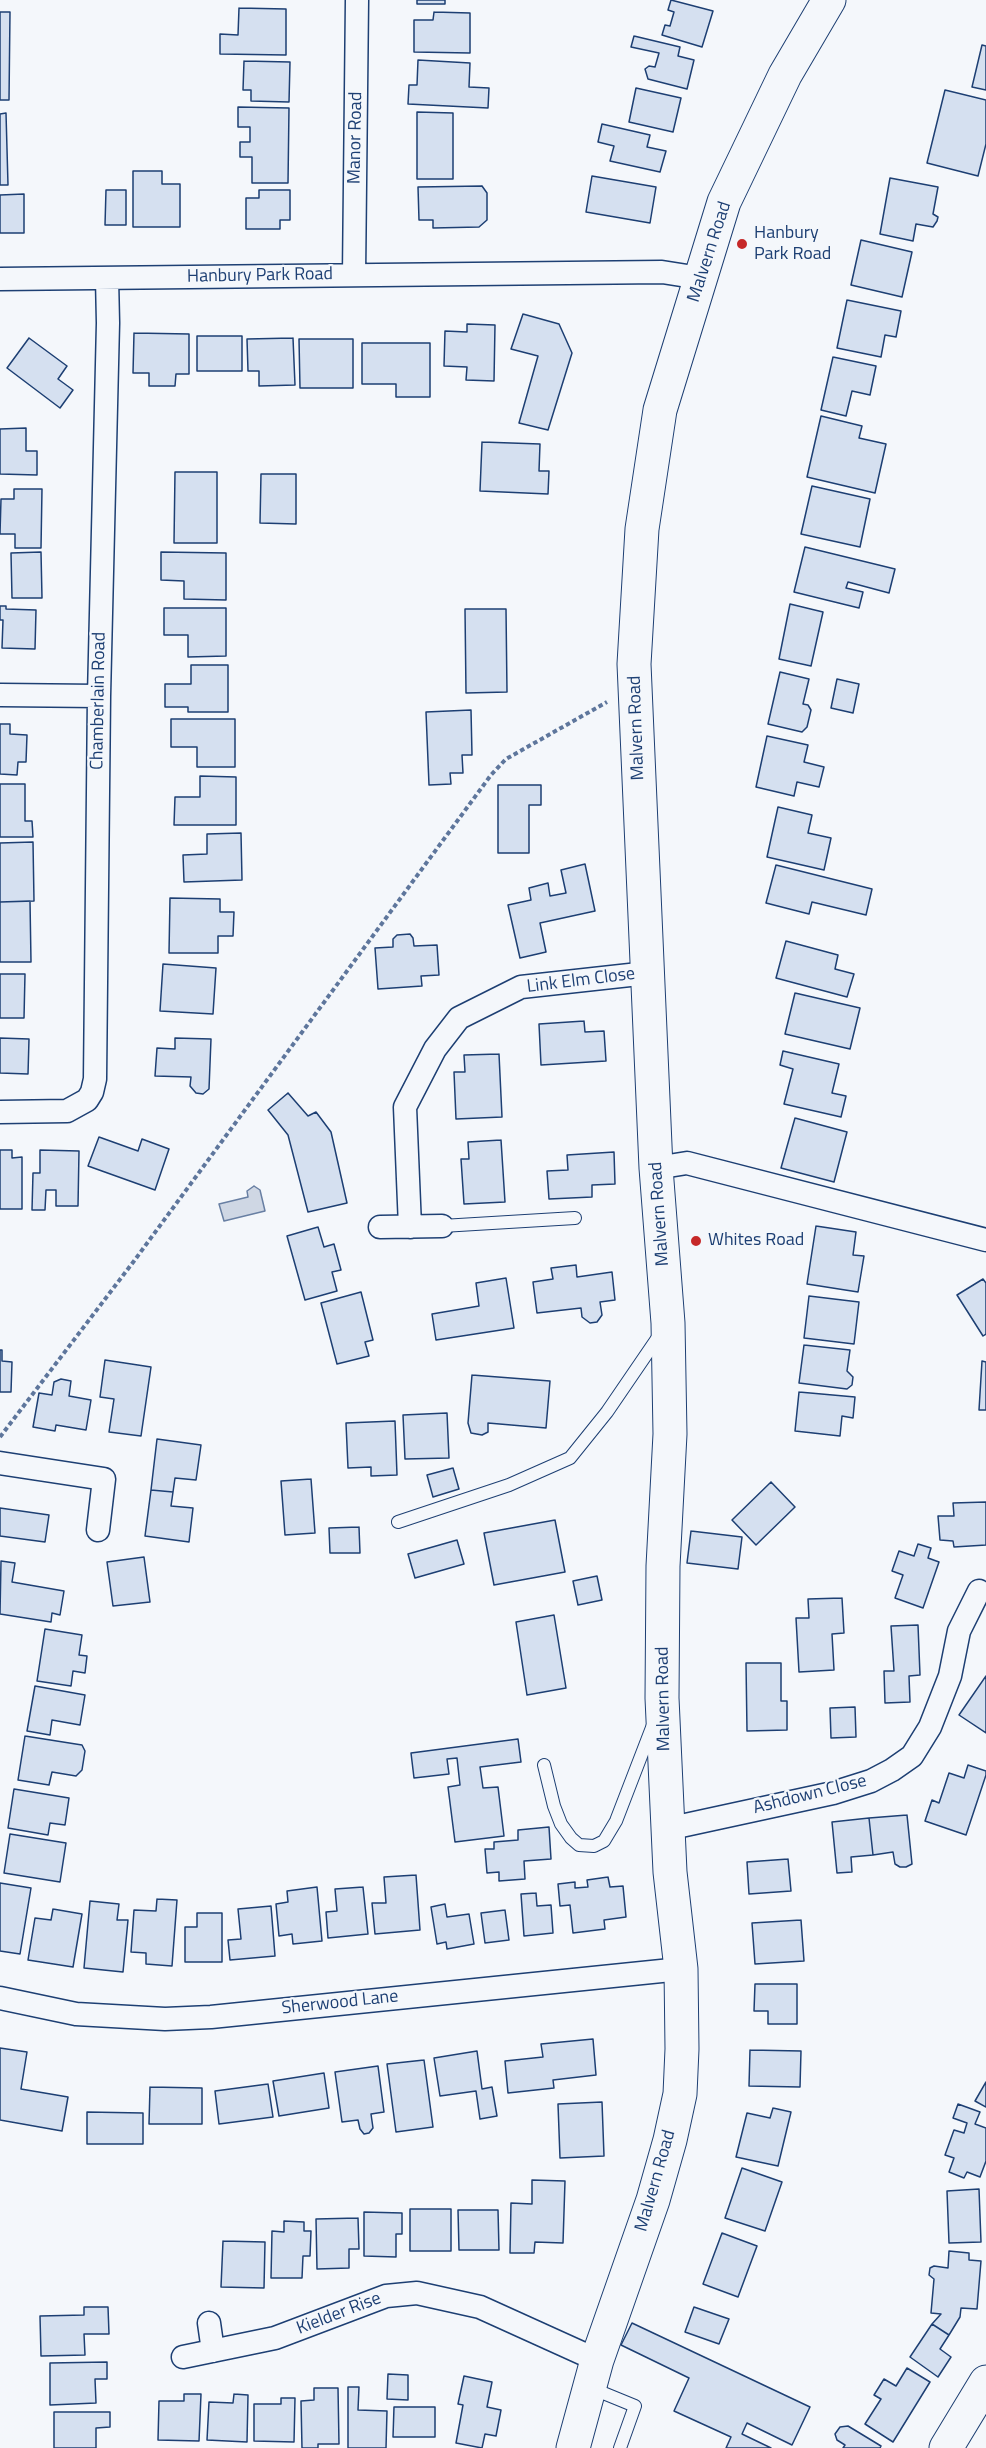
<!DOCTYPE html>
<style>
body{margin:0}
canvas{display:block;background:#f4f7fb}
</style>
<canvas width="986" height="2448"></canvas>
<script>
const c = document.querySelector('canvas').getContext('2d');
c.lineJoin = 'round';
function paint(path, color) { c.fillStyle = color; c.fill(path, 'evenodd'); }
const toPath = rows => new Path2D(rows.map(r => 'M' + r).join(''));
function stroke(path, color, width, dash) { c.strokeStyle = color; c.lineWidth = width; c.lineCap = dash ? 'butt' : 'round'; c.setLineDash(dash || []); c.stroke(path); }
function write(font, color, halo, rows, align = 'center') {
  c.font = font + ' "Titillium Web",sans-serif'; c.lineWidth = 4.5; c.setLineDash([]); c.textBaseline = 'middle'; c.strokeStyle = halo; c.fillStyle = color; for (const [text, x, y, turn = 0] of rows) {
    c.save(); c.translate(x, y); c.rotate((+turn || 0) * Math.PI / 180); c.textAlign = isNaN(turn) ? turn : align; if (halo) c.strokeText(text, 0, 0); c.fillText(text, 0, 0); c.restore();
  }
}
const water = toPath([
 [254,1186,260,1190,265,1211,224,1221,219,1204,248,1197,247,1191,254,1186]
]);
const building = toPath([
 [417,0,445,0,445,4,417,4,417,0],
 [671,0,713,11,702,47,662,35,665,25,670,26,674,12,668,10,671,0],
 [239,8,286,9,286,55,220,54,220,34,238,35,239,8],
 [0,12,10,12,9,100,0,100,0,12],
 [434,12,470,13,470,53,414,52,414,20,433,20,434,12],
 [634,36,680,47,678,56,694,60,687,89,648,79,645,69,649,66,655,67,659,53,631,47,634,36],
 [982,45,986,46,986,90,972,87,982,45],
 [418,60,470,63,469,87,489,88,488,108,408,104,409,85,417,85,418,60],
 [244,61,290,62,289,102,251,101,251,90,243,90,244,61],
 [636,88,681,98,673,132,629,122,636,88],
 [945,90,986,100,986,144,978,176,927,163,945,90],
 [238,107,289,108,288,183,252,183,252,157,240,157,240,142,250,142,250,127,238,127,238,107],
 [417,112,453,113,453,179,417,179,417,112],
 [6,113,8,185,0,185,0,114,6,113],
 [602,124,650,135,647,147,666,151,660,172,610,161,614,146,598,142,602,124],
 [133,171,162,171,162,184,180,184,180,227,133,227,133,171],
 [592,176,656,187,650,223,586,212,592,176],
 [890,178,938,187,933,214,938,217,937,221,933,227,916,224,913,241,880,234,890,178],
 [482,186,487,193,487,220,479,227,433,228,433,220,419,220,418,187,482,186],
 [106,190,126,190,126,225,105,225,106,190],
 [259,190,290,190,290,220,280,220,280,229,246,229,246,198,259,198,259,190],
 [24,194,24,233,0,233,0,195,24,194],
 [861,240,912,252,902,297,851,285,861,240],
 [847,300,901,311,896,337,885,335,881,357,837,348,847,300],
 [523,314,559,324,572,353,548,430,519,423,538,356,511,349,523,314],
 [467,324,495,325,494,381,466,380,467,367,444,366,445,331,467,332,467,324],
 [134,333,189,334,189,374,176,374,175,386,149,386,149,373,133,373,134,333],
 [197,336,242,336,242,371,197,371,197,336],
 [29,338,67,366,58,379,73,390,60,408,7,368,29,338],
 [293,338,295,385,259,386,259,371,248,371,247,339,293,338],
 [299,339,353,339,353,388,300,388,299,339],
 [362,343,430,343,430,397,396,397,396,384,362,384,362,343],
 [833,357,876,366,870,395,852,391,846,416,821,410,833,357],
 [821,416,862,426,859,438,886,444,875,493,807,477,821,416],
 [26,428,26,451,37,451,37,475,0,474,0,429,26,428],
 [482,442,540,444,539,471,549,471,548,494,480,491,482,442],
 [175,472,217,472,217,543,174,543,175,472],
 [261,474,296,474,296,524,260,523,261,474],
 [812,486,870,499,860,547,801,534,812,486],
 [14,489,42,489,41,548,15,548,15,534,0,534,1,499,14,499,14,489],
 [805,547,895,569,889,593,848,582,846,588,863,592,859,608,794,592,805,547],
 [41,552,42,598,12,598,11,553,41,552],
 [161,552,226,553,226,600,184,599,184,581,161,580,161,552],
 [790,604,823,612,811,666,779,659,790,604],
 [0,606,6,606,6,609,36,610,35,649,2,648,3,620,0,620,0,606],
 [164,608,226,608,226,656,188,657,188,635,164,635,164,608],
 [465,609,506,609,507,692,466,693,465,609],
 [191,665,228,665,228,712,188,712,188,707,165,707,165,684,191,684,191,665],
 [780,672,809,679,803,704,808,705,811,710,807,727,802,732,768,724,780,672],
 [837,679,859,684,853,713,831,708,837,679],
 [471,710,472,755,462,755,463,773,450,773,451,784,429,785,426,712,471,710],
 [171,719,235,719,235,767,197,767,197,747,171,747,171,719],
 [0,724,10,724,10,734,27,735,26,762,18,762,17,775,0,774,0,724],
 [767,736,808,745,804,762,824,767,819,787,797,782,794,796,756,787,767,736],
 [200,776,236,777,236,825,174,825,175,797,200,797,200,776],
 [0,784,25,784,25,821,32,821,33,837,0,837,0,784],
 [498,785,541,785,541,805,529,805,529,853,498,853,498,785],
 [778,807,812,815,808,833,831,838,824,870,767,857,778,807],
 [241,833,242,880,184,882,183,855,207,854,207,834,241,833],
 [33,842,34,901,0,902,0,843,33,842],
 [585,864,595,911,540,923,546,952,520,958,508,905,531,900,529,888,548,883,550,896,566,893,561,870,585,864],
 [776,865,872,889,866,915,812,902,809,914,766,903,776,865],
 [170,898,220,899,220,912,234,912,233,936,218,936,218,953,169,953,170,898],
 [30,901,31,962,0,962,0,902,30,901],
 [410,934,413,938,414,946,437,945,439,975,421,976,422,986,378,989,375,948,393,947,393,939,397,935,410,934],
 [786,941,838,955,835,969,854,974,847,997,776,978,786,941],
 [163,964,216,968,213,1014,160,1011,163,964],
 [0,974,25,974,24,1018,0,1018,0,974],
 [795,993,860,1008,850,1049,785,1034,795,993],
 [584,1021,585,1032,604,1031,606,1061,541,1065,539,1024,584,1021],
 [0,1038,29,1039,28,1074,0,1073,0,1038],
 [175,1038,211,1039,209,1089,203,1094,196,1093,190,1086,191,1077,155,1076,157,1048,175,1049,175,1038],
 [783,1051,839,1064,832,1093,846,1096,841,1117,784,1104,793,1069,780,1065,783,1051],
 [499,1054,502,1117,456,1119,454,1072,465,1072,464,1055,499,1054],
 [288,1093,308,1116,316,1112,331,1132,347,1203,308,1212,288,1135,268,1110,288,1093],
 [795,1118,847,1132,834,1182,781,1168,795,1118],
 [99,1137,138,1151,142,1139,169,1149,155,1190,88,1166,99,1137],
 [501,1140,505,1202,464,1204,461,1159,469,1159,468,1142,501,1140],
 [0,1150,12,1150,12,1158,22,1157,22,1209,0,1209,0,1150],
 [40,1150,79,1151,78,1206,56,1206,56,1190,46,1190,45,1210,32,1210,33,1173,40,1173,40,1150],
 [614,1152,615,1184,592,1185,592,1197,549,1199,547,1171,568,1170,567,1155,614,1152],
 [816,1226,856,1232,853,1255,864,1256,858,1292,807,1284,816,1226],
 [318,1227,324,1247,334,1244,341,1270,332,1272,337,1291,305,1300,287,1236,318,1227],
 [576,1265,577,1277,612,1272,615,1300,600,1302,602,1315,597,1322,590,1323,582,1317,581,1308,537,1313,533,1282,553,1279,551,1268,576,1265],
 [506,1278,514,1328,436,1340,432,1314,479,1306,476,1283,506,1278],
 [983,1279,986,1283,986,1334,983,1336,957,1295,983,1279],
 [361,1292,373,1340,365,1342,369,1356,337,1364,321,1303,361,1292],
 [809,1296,859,1302,854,1344,804,1338,809,1296],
 [804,1345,850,1350,847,1371,853,1377,852,1385,847,1389,799,1383,804,1345],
 [0,1350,2,1350,2,1361,12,1362,11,1392,0,1392,0,1350],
 [105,1360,151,1367,141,1436,109,1432,114,1399,100,1397,105,1360],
 [982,1361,986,1362,986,1410,979,1410,982,1361],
 [472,1375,550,1381,546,1428,488,1423,488,1432,482,1435,471,1433,468,1423,472,1375],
 [61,1379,71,1381,69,1396,91,1400,86,1430,56,1425,55,1431,33,1427,39,1393,52,1395,54,1382,61,1379],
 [799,1392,855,1397,853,1418,842,1416,840,1436,795,1431,799,1392],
 [447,1413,449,1458,405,1459,403,1415,447,1413],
 [395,1421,397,1475,371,1476,371,1467,348,1468,346,1423,395,1421],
 [157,1439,201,1445,196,1480,175,1478,173,1492,151,1490,157,1439],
 [453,1468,459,1489,433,1497,427,1475,453,1468],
 [311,1479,315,1533,285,1535,281,1481,311,1479],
 [771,1482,795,1507,756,1545,732,1520,771,1482],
 [151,1490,173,1492,171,1506,193,1508,189,1542,145,1536,151,1490],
 [986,1502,986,1545,954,1547,953,1541,940,1540,938,1516,954,1516,953,1503,986,1502],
 [0,1508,49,1515,45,1542,0,1536,0,1508],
 [555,1520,565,1572,494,1585,484,1533,555,1520],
 [359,1527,360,1553,330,1553,329,1528,359,1527],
 [691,1531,742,1537,738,1569,687,1563,691,1531],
 [457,1540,464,1564,415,1578,408,1554,457,1540],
 [918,1544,931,1548,928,1558,939,1562,923,1608,895,1598,903,1575,892,1571,899,1551,914,1556,918,1544],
 [144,1557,150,1602,113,1606,107,1562,144,1557],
 [1,1561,15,1563,12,1582,64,1591,60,1615,52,1613,51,1622,0,1614,1,1561],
 [597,1576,602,1600,578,1605,573,1581,597,1576],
 [842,1598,844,1633,832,1634,834,1670,799,1672,796,1618,809,1618,808,1599,842,1598],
 [554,1615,566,1688,527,1695,516,1622,554,1615],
 [918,1625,920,1675,909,1676,910,1702,885,1703,884,1671,894,1671,891,1626,918,1625],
 [45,1629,82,1635,79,1655,87,1656,85,1673,73,1671,71,1686,37,1681,45,1629],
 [746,1663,781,1663,781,1701,787,1701,787,1730,747,1731,746,1663],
 [986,1676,986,1733,959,1715,986,1676],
 [35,1686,85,1695,80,1725,52,1720,50,1735,27,1731,35,1686],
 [855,1707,856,1737,831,1738,830,1708,855,1707],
 [25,1736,82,1745,85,1751,82,1770,76,1776,52,1772,49,1785,18,1780,25,1736],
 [518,1739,521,1762,480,1767,483,1788,498,1787,504,1836,455,1842,448,1787,460,1785,457,1758,447,1759,449,1774,414,1778,411,1753,518,1739],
 [968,1765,986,1771,986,1775,966,1835,925,1821,932,1800,939,1803,949,1773,964,1778,968,1765],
 [14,1789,69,1798,65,1825,50,1823,48,1835,8,1828,14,1789],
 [907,1815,912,1864,906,1867,900,1867,895,1864,893,1852,873,1855,869,1818,907,1815],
 [869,1818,873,1855,851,1857,852,1872,837,1873,832,1822,869,1818],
 [549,1827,551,1859,524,1861,525,1879,499,1881,499,1872,487,1873,485,1849,494,1849,494,1842,518,1840,518,1830,549,1827],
 [10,1834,66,1843,60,1882,4,1873,10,1834],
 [788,1859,791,1891,749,1894,747,1862,788,1859],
 [416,1875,420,1930,375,1934,372,1903,386,1903,384,1877,416,1875],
 [608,1877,610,1887,623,1886,626,1917,604,1920,605,1929,573,1933,570,1905,560,1906,558,1884,575,1882,575,1888,588,1887,587,1880,608,1877],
 [0,1883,31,1888,20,1954,0,1951,0,1883],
 [317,1887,322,1941,293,1944,292,1934,279,1936,276,1904,288,1902,287,1891,317,1887],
 [363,1887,368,1934,328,1938,326,1912,337,1911,335,1889,363,1887],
 [536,1893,537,1906,551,1905,553,1933,524,1936,521,1894,536,1893],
 [157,1899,177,1900,172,1966,146,1964,146,1953,131,1952,134,1910,156,1911,157,1899],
 [90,1901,119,1904,117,1920,128,1920,123,1972,84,1968,90,1901],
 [445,1904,447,1917,469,1914,474,1944,447,1949,446,1942,437,1944,431,1907,445,1904],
 [271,1906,275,1956,230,1960,228,1940,241,1939,238,1909,271,1906],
 [53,1909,82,1914,73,1967,28,1960,35,1918,51,1920,53,1909],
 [505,1910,509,1940,485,1943,481,1913,505,1910],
 [197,1913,222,1913,222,1962,185,1962,185,1927,197,1927,197,1913],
 [801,1920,804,1961,755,1964,752,1923,801,1920],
 [755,1984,797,1984,797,2024,768,2024,768,2011,754,2011,755,1984],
 [593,2039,596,2075,553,2080,554,2088,508,2093,505,2061,543,2057,541,2044,593,2039],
 [0,2048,27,2052,21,2089,68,2097,62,2131,0,2120,0,2048],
 [750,2050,801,2051,800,2087,749,2086,750,2050],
 [477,2051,482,2089,492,2087,497,2116,480,2119,476,2091,440,2096,434,2058,477,2051],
 [424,2060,433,2127,396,2132,387,2064,424,2060],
 [378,2066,384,2112,371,2114,373,2128,369,2133,364,2134,360,2129,358,2120,342,2122,335,2072,378,2066],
 [324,2073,329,2108,279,2116,273,2081,324,2073],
 [986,2082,986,2107,975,2101,986,2082],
 [268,2084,273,2117,219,2124,215,2091,268,2084],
 [150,2087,202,2088,202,2124,149,2124,150,2087],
 [602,2102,604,2156,560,2158,558,2104,602,2102],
 [958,2104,980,2112,975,2124,986,2128,986,2161,980,2177,967,2172,964,2178,949,2172,954,2158,945,2155,954,2130,964,2133,967,2123,953,2118,958,2104],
 [773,2108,791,2112,778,2166,736,2157,747,2113,770,2118,773,2108],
 [87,2112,143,2113,143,2144,87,2144,87,2112],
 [742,2168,782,2182,765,2231,725,2218,742,2168],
 [532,2180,565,2181,563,2243,535,2242,534,2253,510,2253,511,2203,532,2204,532,2180],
 [979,2189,981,2242,949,2243,947,2191,979,2189],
 [410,2209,451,2209,451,2251,410,2251,410,2209],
 [458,2210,498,2210,499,2250,459,2250,458,2210],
 [364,2212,402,2213,402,2234,396,2234,396,2257,364,2256,364,2212],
 [358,2218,359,2249,349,2249,349,2268,317,2269,316,2219,358,2218],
 [284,2221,304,2222,304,2231,311,2231,310,2256,303,2256,302,2278,271,2278,272,2231,284,2232,284,2221],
 [722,2233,757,2246,738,2297,703,2284,722,2233],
 [223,2241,265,2242,264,2288,221,2287,223,2241],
 [949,2251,969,2253,969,2260,981,2261,977,2309,961,2308,960,2317,949,2335,932,2324,941,2314,931,2313,934,2279,929,2275,930,2268,934,2266,948,2268,949,2251],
 [84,2307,108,2307,109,2334,84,2334,85,2355,41,2356,40,2316,84,2315,84,2307],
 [694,2307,729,2319,719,2344,685,2332,694,2307],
 [632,2323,810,2407,792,2445,747,2423,742,2434,771,2448,726,2448,731,2437,674,2411,689,2378,621,2345,632,2323],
 [932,2324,949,2335,940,2349,951,2357,938,2377,910,2357,932,2324],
 [107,2362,107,2379,95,2379,96,2403,50,2405,50,2363,107,2362],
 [907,2368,930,2382,893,2442,865,2424,881,2399,874,2395,884,2379,896,2386,907,2368],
 [388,2374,408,2375,408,2400,387,2399,388,2374],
 [464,2376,492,2382,487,2407,501,2410,496,2436,485,2434,482,2448,456,2443,463,2405,458,2404,464,2376],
 [348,2387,359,2387,358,2410,387,2411,386,2448,348,2448,348,2387],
 [314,2388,338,2388,339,2444,318,2444,318,2448,302,2448,301,2401,314,2400,314,2388],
 [184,2394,201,2394,199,2441,158,2440,159,2401,184,2401,184,2394],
 [234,2394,248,2395,247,2442,207,2440,209,2402,233,2403,234,2394],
 [281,2398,295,2398,294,2442,254,2441,254,2404,281,2404,281,2398],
 [394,2407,435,2407,435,2437,393,2437,394,2407],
 [54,2412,110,2412,110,2427,96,2428,96,2448,54,2448,54,2412],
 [848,2426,881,2446,880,2448,843,2448,845,2445,837,2440,835,2434,840,2427,848,2426]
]);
const path = toPath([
 [0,1437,134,1261,491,775,506,759,607,702]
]);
const lane = toPath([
 [442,1226,575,1218],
 [398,1522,509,1485,570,1458,607,1412,661,1333],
 [544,1765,554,1806,561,1824,571,1838,579,1845,594,1846,604,1841,616,1821,653,1725],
 [591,2388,635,2406,620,2448]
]);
const street = toPath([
 [354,275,357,0],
 [0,279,662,272,700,278],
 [0,695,99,696],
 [0,1112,67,1111,87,1100,92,1092,95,1079,99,696,108,323,107,278],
 [656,1168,687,1163,986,1240],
 [380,1227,442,1226],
 [410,1227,405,1107,435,1049,459,1018,521,987,648,973],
 [0,1463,104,1479,98,1530],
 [667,1829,833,1793,871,1781,892,1770,912,1756,930,1727,950,1676,959,1631,979,1591],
 [0,1998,76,2014,165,2019,211,2017,681,1969],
 [209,2323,213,2351],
 [183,2357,275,2338,386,2296,417,2293,480,2307,597,2360]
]);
const secondary = toPath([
 [573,2448,597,2360,653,2200,670,2140,680,2094,682,2049,681,1969,670,1872,662,1698,663,1566,670,1434,668,1323,656,1168,634,664,642,529,660,410,724,202,785,75,829,0]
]);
const primary = toPath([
 [946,2448,986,2382]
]);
const markers = [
 [742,244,6,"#c62828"],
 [696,1241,6,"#c62828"]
];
const streetNames = [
 ["Manor Road",356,138,-89],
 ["Malvern Road",710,252,-72],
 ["Hanbury Park Road",260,276,-1],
 ["Chamberlain Road",99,701,-89],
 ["Malvern Road",637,728,-92],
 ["Link Elm Close",581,981,-7],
 ["Malvern Road",660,1214,-94],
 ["Malvern Road",664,1699,-91],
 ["Ashdown Close",810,1795,-14],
 ["Sherwood Lane",340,2003,-6],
 ["Malvern Road",656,2181,-74],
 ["Kielder Rise",339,2314,-21]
];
const poiNames = [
 ["Hanbury",754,234],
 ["Park Road",754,255],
 ["Whites Road",708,1241]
];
paint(water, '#cfd7e4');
stroke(water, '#687fa3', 1.5);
paint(building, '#d5e0f0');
stroke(building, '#1d3f73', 1.5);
stroke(lane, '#1d3f73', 14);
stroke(street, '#1d3f73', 25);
stroke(secondary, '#1d3f73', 35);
stroke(primary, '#1d3f73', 35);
stroke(path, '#5e769c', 4, [4.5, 3]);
stroke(lane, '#f4f7fb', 12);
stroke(street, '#f4f7fb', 22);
stroke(secondary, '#f4f7fb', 33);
stroke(primary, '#f4f7fb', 33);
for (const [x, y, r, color] of markers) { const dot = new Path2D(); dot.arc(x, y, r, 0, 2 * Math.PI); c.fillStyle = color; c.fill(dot); stroke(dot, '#f4f7fb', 2); }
write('18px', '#1d3f73', '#f4f7fb', streetNames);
write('18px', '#1d3f73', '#f4f7fb', poiNames, 'left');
</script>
